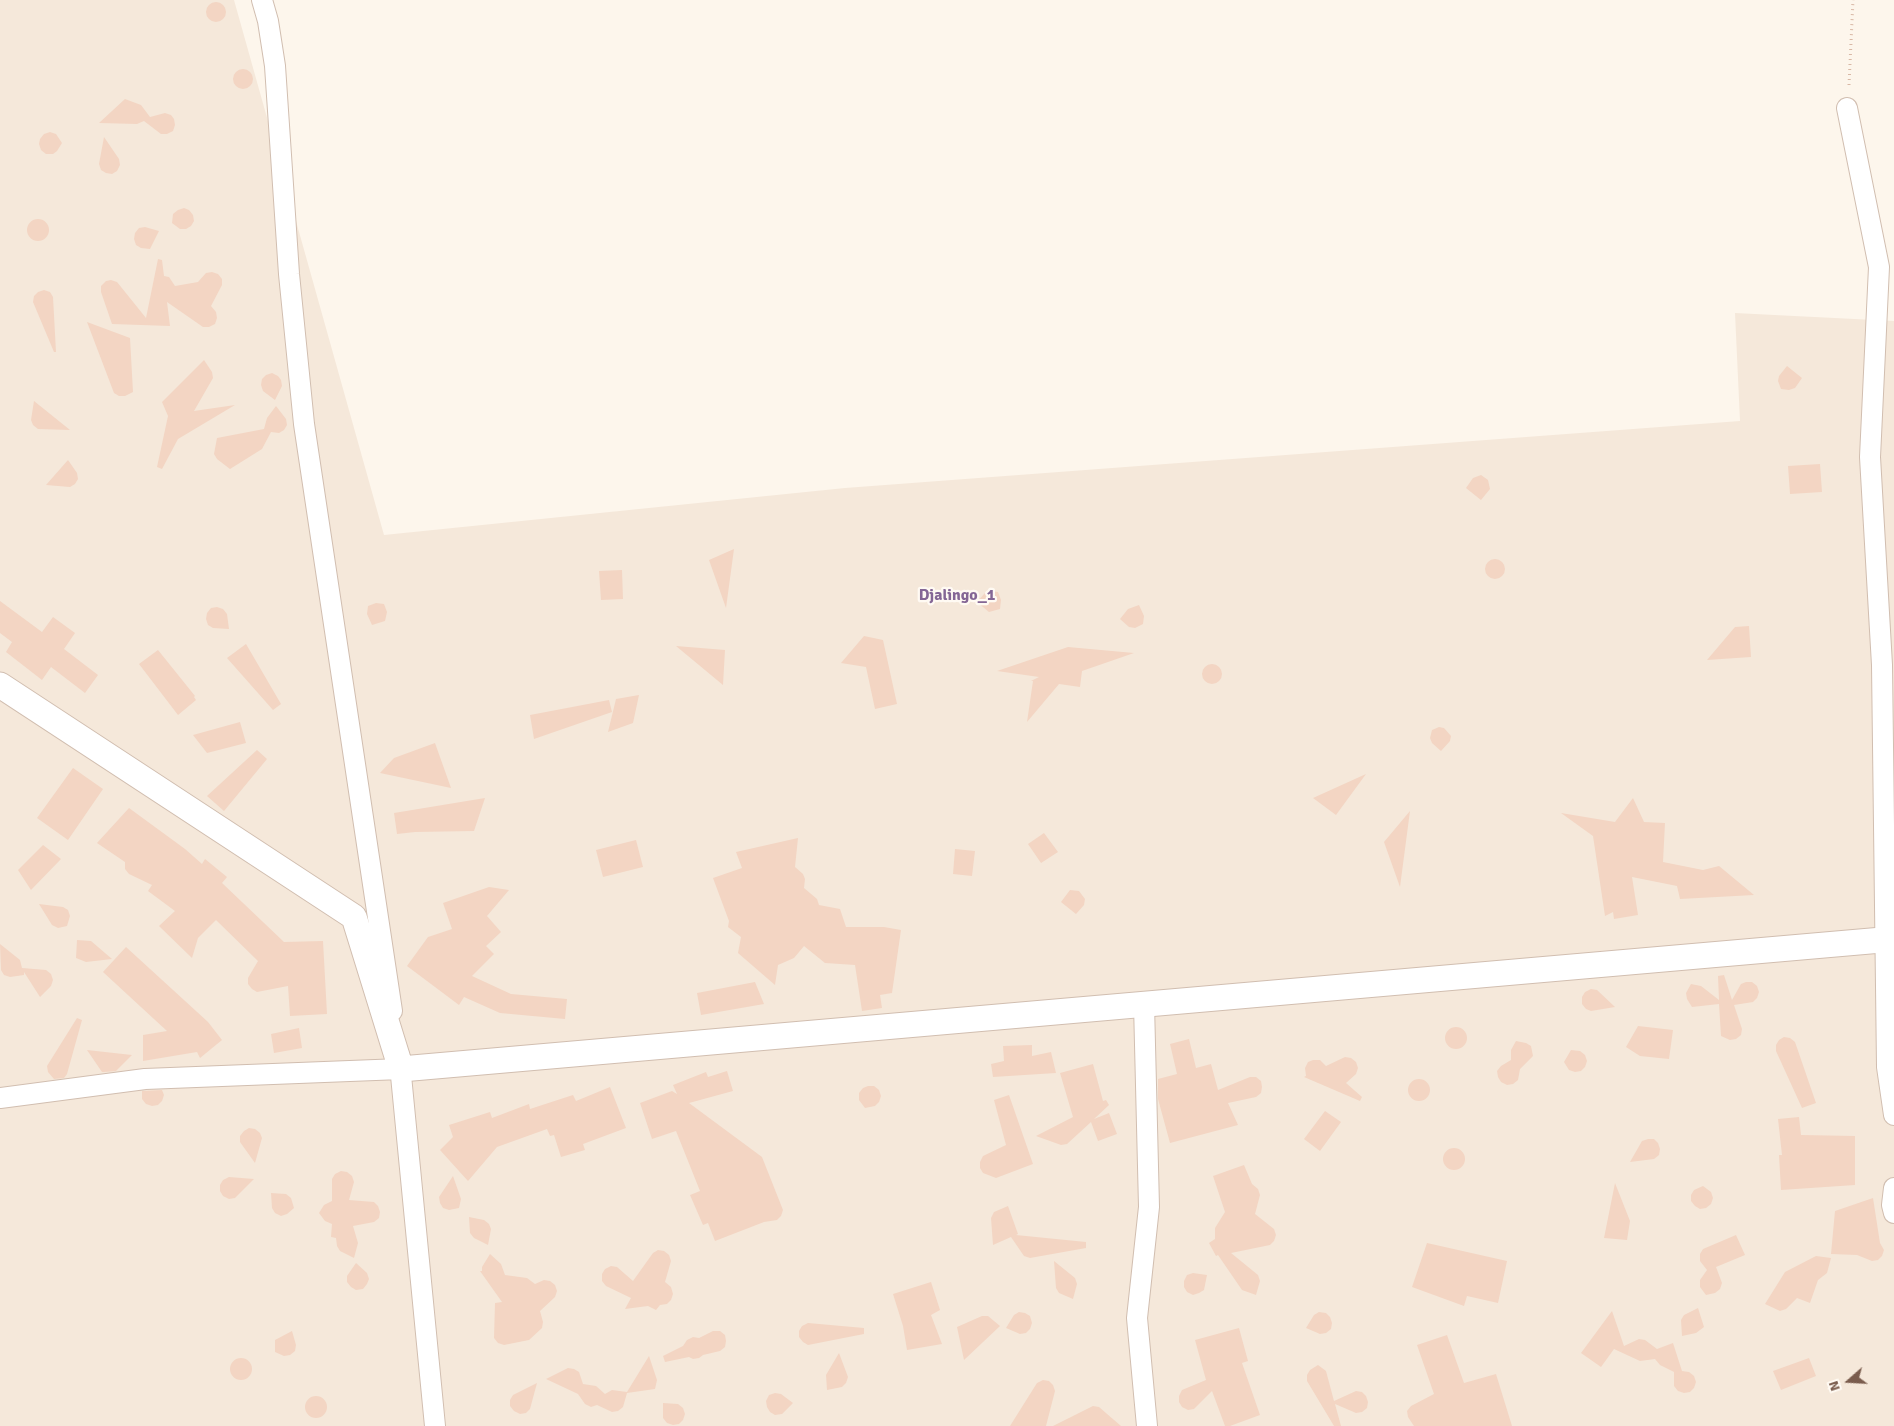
<!DOCTYPE html>
<style>
body{margin:0}
#map{position:relative;width:1894px;height:1426px;overflow:hidden;background:#fdf6ec;font-family:Signika,sans-serif}
canvas{display:block}
.north{position:absolute;left:1824px;top:1356px;width:50px;height:50px;-webkit-text-stroke:4px #fffaf3;paint-order:stroke;rotate:251deg;font-size:14px;font-weight:700;line-height:20px;text-align:center;color:#7a5c4d}
.north::after{content:'';display:block;margin:auto;width:18px;height:22px;background:#7a5c4d;clip-path:polygon(50% 0,100% 100%,50% 72%,0 100%)}
</style>
<div id="map">
<canvas width="1894" height="1426"></canvas>
<div class="north">N</div>
</div>
<script>
const c = document.querySelector('canvas').getContext('2d');
c.lineJoin = 'round';
function paint(path, color) { c.fillStyle = color; c.fill(path, 'evenodd'); }
const toPath = rows => new Path2D(rows.map(r => 'M' + r).join(''));
function stroke(path, color, width, dash) { c.strokeStyle = color; c.lineWidth = width; c.lineCap = dash ? 'butt' : 'round'; c.setLineDash(dash || []); c.stroke(path); }
function write(font, color, halo, rows, align = 'center') {
  c.font = font + ' Signika,sans-serif'; c.lineWidth = 4.5; c.setLineDash([]); c.textBaseline = 'middle'; c.strokeStyle = halo; c.fillStyle = color; for (const [text, x, y, turn = 0] of rows) {
    c.save(); c.translate(x, y); c.rotate((+turn || 0) * Math.PI / 180); c.textAlign = isNaN(turn) ? turn : align; if (halo) c.strokeText(text, 0, 0); c.fillText(text, 0, 0); c.restore();
  }
}
const residential = toPath([
 [0,0,234,0,384,535,845,488,1740,421,1735,313,1894,321,1894,1426,0,1426]
]);
const building = toPath([
 '206 12a10 10 0 1 1 20 0a10 10 0 1 1-20 0Z',
 '233 79a10 10 0 1 1 20 0a10 10 0 1 1-20 0Z',
 [125,99,141,105,150,117,165,113,171,115,174,119,175,125,173,131,167,134,161,134,144,121,137,124,99,123],
 [50,132,56,134,62,143,57,151,53,154,46,154,41,150,39,144,40,139,44,134],
 [104,137,119,159,120,165,117,171,112,174,106,173,101,170,99,164],
 [184,208,189,210,193,215,194,221,191,226,186,229,180,229,172,223,173,214,178,210],
 '27 230a11 11 0 1 1 22 0a11 11 0 1 1-22 0Z',
 [145,227,159,231,150,249,141,248,136,245,134,239,135,233,139,228],
 [158,259,162,260,164,276,169,277,175,286,198,282,206,273,212,272,218,274,222,279,222,285,211,306,216,312,217,318,215,324,209,327,203,327,167,302,170,326,112,324,101,292,101,286,106,281,111,280,117,282,146,318],
 [44,290,50,292,53,297,56,352,54,352,33,302,34,296,38,292],
 [87,322,130,338,133,392,125,396,119,396,114,393],
 [204,360,212,372,213,378,194,411,235,405,178,439,162,469,157,467,168,416,162,402],
 [1787,366,1802,378,1795,388,1789,390,1781,389,1778,381,1779,376],
 [272,373,278,376,281,380,282,386,275,400,263,391,261,385,262,379,266,375],
 [34,401,70,430,38,429,33,425,31,420],
 [276,406,286,419,287,425,284,430,279,433,271,432,262,449,230,469,217,459,214,454,217,438,264,429,267,418],
 [68,460,77,473,78,479,75,484,70,487,46,485],
 [1820,464,1822,492,1790,494,1788,466],
 [1481,475,1488,480,1490,489,1481,500,1466,488,1473,478],
 [734,549,726,608,709,560],
 '1485 569a10 10 0 1 1 20 0a10 10 0 1 1-20 0Z',
 [622,570,623,599,601,600,599,571],
 [990,591,998,592,1001,600,1000,609,989,612,977,602,985,593],
 [0,601,42,632,53,617,75,633,64,649,98,675,85,693,51,667,42,680,6,652,12,642,0,633],
 [376,603,384,604,387,612,385,621,372,625,367,614,368,606],
 [1139,605,1144,616,1143,624,1135,628,1129,627,1120,619,1128,609],
 [217,607,223,609,227,614,229,629,213,628,208,625,206,619,207,613,211,608],
 [1749,626,1751,657,1707,660,1735,627],
 [864,636,883,640,897,704,875,709,866,667,841,663],
 [246,644,281,704,273,710,227,658],
 [676,646,725,650,723,685],
 [1068,647,1134,653,1082,671,1080,687,1059,684,1027,722,1033,681,1031,681,1039,677,997,671],
 [158,650,195,696,194,697,196,700,178,715,139,664],
 '1202 674a10 10 0 1 1 20 0a10 10 0 1 1-20 0Z',
 [639,695,633,723,608,732,616,699],
 [609,700,612,712,534,739,530,715],
 [240,722,246,743,207,753,193,735],
 [1439,727,1444,728,1451,736,1450,741,1441,751,1432,743,1430,738,1432,730],
 [435,743,451,788,380,773,394,758],
 [257,750,267,759,224,811,207,796],
 [73,768,103,789,68,840,37,818],
 [1366,774,1336,815,1313,798],
 [485,798,474,831,415,832,397,834,394,813],
 [1633,798,1644,822,1665,823,1663,862,1703,870,1719,866,1754,895,1680,899,1677,886,1632,877,1638,915,1614,919,1613,912,1605,916,1593,836,1561,813,1615,822],
 [129,808,185,849,202,864,205,859,227,877,222,883,284,942,323,941,327,1014,290,1016,288,986,257,992,252,989,248,984,248,978,258,961,216,920,198,938,192,958,159,926,175,911,148,891,152,885,129,874,125,869,125,862,97,843],
 [1410,811,1400,887,1384,842],
 [1044,833,1058,852,1041,863,1028,844],
 [798,838,795,867,803,874,805,879,804,888,817,899,819,905,840,909,846,927,884,927,901,930,892,993,880,995,882,1008,862,1011,855,965,825,963,804,946,794,958,778,965,775,985,738,953,741,937,728,927,729,921,713,878,742,868,736,852],
 [636,840,643,867,603,877,596,850],
 [43,845,61,859,31,890,18,870],
 [955,849,975,851,972,876,953,874],
 [489,887,509,890,487,916,501,932,486,946,494,954,472,976,511,994,567,999,565,1019,500,1013,464,997,459,1005,407,966,428,937,452,929,443,903],
 [1070,890,1079,891,1085,899,1084,905,1076,914,1061,902],
 [39,904,63,907,68,910,70,916,67,926,58,928,52,925],
 [77,940,91,941,112,959,86,962,76,958],
 [0,944,20,960,22,968,46,970,51,974,53,980,51,986,40,997,24,972,24,975,10,977,4,975,1,970],
 [126,947,208,1022,222,1040,200,1058,197,1052,143,1061,143,1035,167,1031,103,972],
 [1724,975,1732,1000,1741,984,1746,982,1752,982,1757,986,1759,992,1757,998,1753,1002,1734,1005,1742,1029,1741,1035,1736,1039,1730,1040,1721,1036,1719,1004,1692,1007,1687,999,1686,993,1691,984,1701,986,1719,1000,1718,976],
 [755,982,764,1004,701,1015,697,993],
 [1591,989,1597,990,1615,1007,1591,1011,1586,1009,1582,1004,1582,997,1585,992],
 [77,1018,82,1020,67,1074,64,1078,54,1079,48,1072,47,1066],
 [1638,1026,1673,1030,1669,1059,1640,1056,1626,1047],
 '1445 1038a11 11 0 1 1 22 0a11 11 0 1 1-22 0Z',
 [299,1028,302,1048,274,1053,271,1034],
 [1784,1037,1790,1038,1795,1042,1816,1103,1802,1108,1776,1051,1776,1045,1779,1040],
 [1189,1039,1196,1068,1211,1064,1218,1090,1250,1077,1256,1077,1261,1081,1262,1087,1261,1093,1256,1097,1228,1103,1238,1125,1170,1143,1158,1099,1158,1079,1177,1074,1170,1044],
 [1516,1041,1526,1043,1531,1046,1533,1056,1520,1069,1518,1080,1513,1084,1507,1085,1501,1082,1498,1077,1497,1071,1501,1066,1511,1060,1511,1050],
 [1032,1045,1032,1056,1051,1052,1056,1073,993,1077,991,1064,1004,1061,1003,1046],
 [87,1050,132,1055,116,1071,104,1072,102,1072],
 [1571,1050,1580,1051,1585,1055,1587,1061,1585,1067,1581,1071,1575,1072,1569,1070,1564,1062],
 [1345,1057,1351,1058,1356,1062,1358,1068,1356,1074,1346,1083,1362,1097,1360,1101,1304,1077,1306,1076,1305,1068,1308,1062,1313,1060,1320,1060,1326,1066],
 [1093,1064,1103,1101,1106,1100,1109,1105,1094,1119,1109,1113,1117,1134,1098,1141,1091,1122,1067,1144,1061,1145,1036,1136,1073,1117,1060,1073],
 [727,1071,733,1091,689,1103,762,1157,783,1210,781,1216,777,1220,764,1222,715,1241,708,1223,703,1225,690,1195,700,1191,676,1131,652,1139,640,1103,672,1091,677,1094,673,1085,706,1072,708,1077],
 '1408 1090a11 11 0 1 1 22 0a11 11 0 1 1-22 0Z',
 [868,1086,874,1086,879,1090,881,1096,879,1102,875,1106,865,1108,859,1100,859,1093,863,1088],
 [610,1087,626,1128,583,1144,585,1150,561,1157,554,1135,550,1136,547,1129,497,1147,468,1181,440,1150,453,1137,449,1125,490,1112,492,1118,529,1104,530,1109,573,1095,576,1101],
 [162,1090,164,1095,162,1101,158,1105,152,1106,146,1104,142,1099,142,1091],
 [1009,1095,1033,1164,996,1178,983,1173,980,1168,980,1162,983,1156,1006,1145,994,1100],
 [1325,1111,1341,1122,1320,1151,1304,1139],
 [1799,1117,1801,1135,1855,1136,1855,1185,1781,1190,1779,1155,1782,1155,1778,1119],
 [249,1128,255,1129,260,1133,262,1138,255,1163,240,1142,240,1136,244,1131],
 [1648,1139,1654,1139,1658,1143,1660,1149,1659,1155,1654,1159,1630,1162,1642,1141],
 '1443 1159a11 11 0 1 1 22 0a11 11 0 1 1-22 0Z',
 [1244,1165,1252,1184,1258,1189,1260,1195,1255,1214,1274,1229,1276,1235,1274,1241,1270,1245,1231,1253,1258,1275,1260,1281,1256,1295,1242,1290,1218,1255,1216,1256,1209,1243,1215,1239,1215,1228,1225,1212,1213,1176],
 [341,1171,347,1172,352,1176,354,1182,349,1200,374,1202,378,1206,380,1212,379,1218,374,1222,353,1226,358,1243,354,1258,340,1251,337,1246,336,1238,331,1237,332,1224,325,1221,319,1213,324,1205,332,1201,332,1179,335,1174],
 [453,1176,461,1199,459,1208,449,1210,443,1208,440,1203,439,1197],
 [229,1177,254,1179,235,1198,229,1199,223,1196,220,1191,220,1185,223,1180],
 [1615,1183,1630,1221,1627,1240,1604,1238],
 [1703,1186,1711,1192,1713,1198,1711,1204,1706,1208,1700,1209,1695,1206,1691,1201,1691,1195,1694,1190],
 [271,1193,286,1194,291,1198,294,1208,287,1214,281,1216,275,1213,272,1208],
 [1873,1198,1880,1243,1884,1250,1882,1256,1878,1260,1872,1261,1857,1255,1831,1254,1835,1211],
 [1008,1206,1018,1234,1016,1235,1086,1242,1086,1248,1030,1258,1024,1256,1011,1237,993,1245,991,1218,994,1212],
 [469,1217,484,1220,489,1224,491,1229,488,1245,474,1238,470,1233],
 [1736,1235,1745,1255,1716,1267,1722,1283,1720,1289,1715,1293,1706,1295,1700,1287,1700,1280,1707,1270,1700,1261,1700,1254,1703,1249],
 [1427,1243,1507,1261,1498,1303,1467,1296,1464,1306,1412,1287],
 [658,1250,664,1251,669,1255,671,1261,665,1282,671,1287,673,1294,671,1300,667,1304,660,1305,656,1310,648,1306,625,1309,631,1298,606,1286,602,1281,602,1274,605,1269,611,1266,617,1267,633,1281,653,1253],
 [490,1254,501,1264,505,1275,527,1278,535,1284,544,1280,550,1281,555,1285,557,1291,555,1297,540,1311,543,1322,542,1328,529,1340,504,1345,498,1343,494,1338,495,1303,502,1302,480,1271,482,1271,482,1267],
 [1816,1256,1831,1258,1827,1273,1818,1280,1810,1303,1797,1298,1786,1309,1780,1311,1765,1304,1785,1272],
 [1054,1261,1075,1278,1077,1284,1073,1299,1059,1293,1056,1288],
 [356,1263,367,1273,369,1279,367,1284,363,1289,356,1290,351,1287,347,1282,347,1276],
 [1193,1273,1207,1275,1204,1290,1199,1293,1193,1295,1187,1292,1184,1287,1184,1281,1187,1275],
 [931,1282,940,1310,931,1315,942,1344,907,1350,903,1326,893,1294],
 [1698,1308,1704,1327,1696,1333,1682,1336,1681,1320,1684,1315],
 [1612,1311,1624,1346,1639,1339,1645,1340,1657,1349,1673,1343,1682,1371,1689,1372,1694,1376,1696,1382,1694,1388,1690,1392,1684,1393,1678,1391,1674,1386,1674,1372,1660,1365,1655,1359,1640,1361,1614,1349,1601,1367,1581,1353],
 [1019,1312,1025,1313,1030,1316,1032,1323,1030,1329,1026,1333,1020,1334,1006,1328,1014,1315],
 [1319,1312,1326,1313,1330,1317,1332,1323,1331,1329,1326,1333,1320,1334,1306,1328,1314,1315],
 [982,1316,988,1316,1000,1326,964,1360,957,1327],
 [808,1323,864,1328,864,1334,808,1345,803,1342,799,1337,799,1331,802,1326],
 [1239,1328,1248,1361,1242,1363,1260,1415,1230,1426,1225,1426,1212,1391,1194,1409,1188,1410,1182,1407,1179,1402,1179,1396,1182,1390,1206,1380,1195,1340],
 [292,1331,296,1345,295,1351,290,1355,284,1356,275,1352,275,1340],
 [713,1331,720,1331,725,1335,726,1341,725,1347,720,1351,703,1355,699,1358,693,1359,689,1357,665,1362,663,1356,683,1346,687,1340,693,1337,699,1338],
 [1447,1335,1464,1383,1496,1374,1512,1426,1414,1426,1408,1417,1407,1411,1411,1406,1434,1394,1417,1345],
 [839,1353,848,1377,846,1383,842,1387,827,1390,826,1375],
 [649,1356,657,1380,655,1389,627,1393,623,1407,618,1411,612,1412,597,1405,591,1407,585,1404,578,1394,546,1379,568,1368,574,1369,579,1372,583,1384,596,1386,605,1394,612,1390,627,1392],
 [1809,1358,1816,1376,1781,1390,1773,1371],
 '230 1369a11 11 0 1 1 22 0a11 11 0 1 1-22 0Z',
 [1318,1365,1326,1371,1334,1401,1356,1391,1362,1392,1366,1396,1368,1402,1367,1408,1362,1412,1356,1413,1335,1404,1341,1426,1334,1426,1307,1381,1307,1375,1310,1370],
 [1043,1380,1049,1381,1053,1385,1055,1391,1046,1426,1010,1426,1037,1383],
 [537,1383,530,1409,526,1413,520,1414,514,1411,510,1406,510,1400,513,1395],
 [775,1393,781,1394,793,1403,782,1414,775,1415,770,1412,767,1407,766,1401,769,1395],
 '305 1407a11 11 0 1 1 22 0a11 11 0 1 1-22 0Z',
 [663,1403,678,1404,683,1408,685,1414,683,1420,679,1424,673,1425,667,1423,663,1418],
 [1093,1406,1099,1407,1121,1426,1053,1426]
]);
const path = toPath([
 [1849,85,1853,0]
]);
const minor = toPath([
 [262,0,268,21,275,66,289,274,304,424,392,1011],
 [1847,108,1879,267,1870,457,1882,665,1887,1067,1894,1115],
 [1144,1004,1149,1207,1137,1318,1147,1426],
 [399,1055,435,1426],
 [0,1098,145,1079,401,1069],
 [1894,1188,1892,1205,1894,1213]
]);
const tertiary = toPath([
 [0,685,354,917,401,1069,1894,939]
]);
const quarterNames = [
 ["Djalingo_1",957,596]
];
paint(residential, '#f5e8da');
paint(building, '#f3d5c3');
stroke(minor, '#d1beb0', 22);
stroke(tertiary, '#d1beb0', 27);
stroke(path, '#d9b8a5', 3, [1, 4]);
stroke(minor, '#fff', 20);
stroke(tertiary, '#fff', 25);
write('bold 16px', '#846695', '#fffaf3', quarterNames);
</script>
